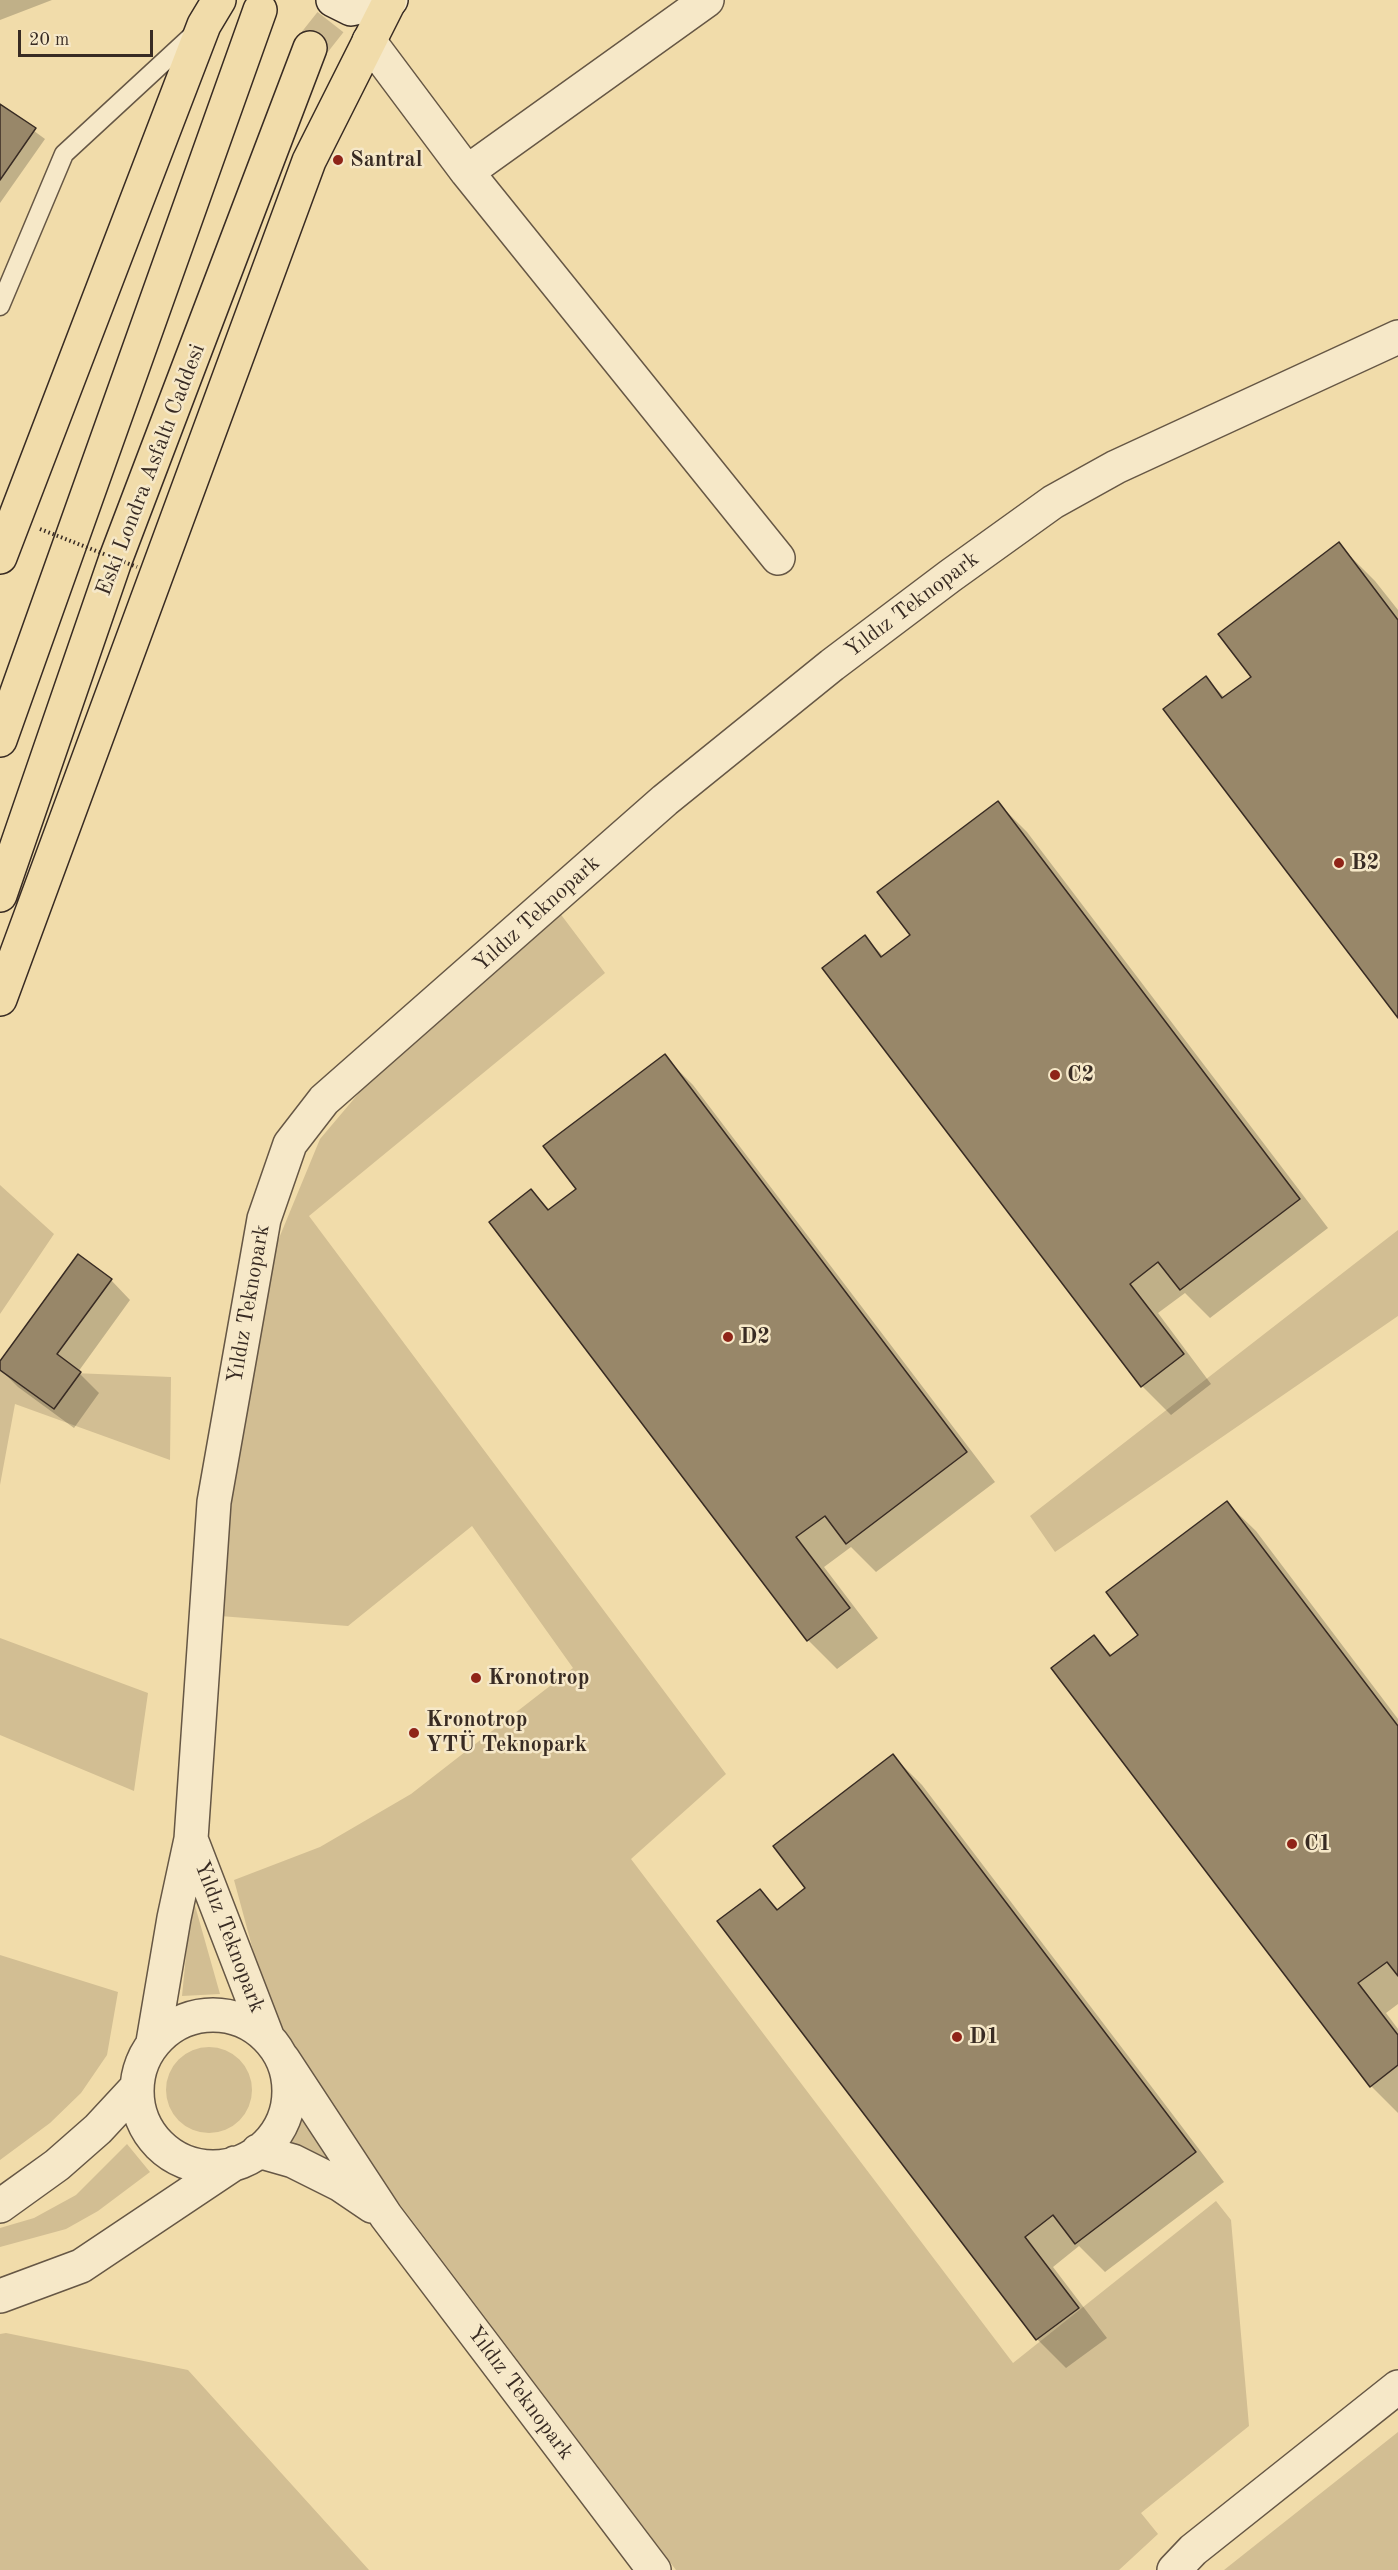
<!DOCTYPE html>
<meta charset="utf-8">
<style>
body{margin:0}
#map{position:relative;width:1398px;height:2570px;overflow:hidden;background:#f1dcaa;font-family:"Old Standard TT",serif}
canvas{display:block}
.scale{position:absolute;left:18px;top:30px;width:135px;height:27px;box-sizing:border-box;border:3px solid #382b23;border-top:0;padding-left:8px;font-size:18px;line-height:21px;white-space:nowrap;color:#382b23;-webkit-text-stroke:4px #f6e8c8;paint-order:stroke}
</style>
<div id="map">
<canvas width="1398" height="2570"></canvas>
<div class="scale">20 m</div>
</div>
<script>
const c = document.querySelector('canvas').getContext('2d');
c.lineJoin = 'round';
function paint(path, color) { c.fillStyle = color; c.fill(path, 'evenodd'); }
const toPath = rows => new Path2D(rows.map(r => 'M' + r).join(''));
function stroke(path, color, width, dash) { c.strokeStyle = color; c.lineWidth = width; c.lineCap = dash ? 'butt' : 'round'; c.setLineDash(dash || []); c.stroke(path); }
function write(font, color, halo, rows, align = 'center') {
  c.font = font + ' "Old Standard TT",serif'; c.lineWidth = 5; c.setLineDash([]); c.textBaseline = 'middle'; c.strokeStyle = halo; c.fillStyle = color; for (const [text, x, y, turn = 0] of rows) {
    c.save(); c.translate(x, y); c.rotate((+turn || 0) * Math.PI / 180); c.textAlign = isNaN(turn) ? turn : align; if (halo) c.strokeText(text, 0, 0); c.fillText(text, 0, 0); c.restore();
  }
}
const green = toPath([
 [559,912,605,973,309,1216,726,1774,631,1859,1013,2363,1216,2201,1231,2220,1249,2426,1141,2513,1158,2534,1119,2570,676,2570,331,2113,273,2024,234,1880,320,1847,411,1794,573,1668,472,1526,348,1626,220,1616,241,1409,270,1260,320,1139,375,1074],
 [0,1185,54,1234,0,1314],
 [1398,1230,1398,1316,1055,1552,1030,1516],
 [0,1370,171,1377,170,1460,15,1404,0,1485],
 [0,1638,148,1693,134,1791,0,1735],
 [192,1895,220,1994,182,1996],
 [0,1955,118,1992,107,2055,81,2093,50,2123,0,2160],
 '166 2090a43 43 0 1 1 86 0a43 43 0 1 1-86 0Z',
 [302,2117,348,2170,283,2143,297,2128],
 [127,2144,150,2172,98,2211,66,2229,0,2247,0,2228,34,2218,76,2195],
 [6,2333,188,2370,369,2570,0,2570,0,2334],
 [1398,2432,1398,2570,1224,2570]
]);
const shadow = toPath([
 [0,0,52,0,0,20],
 [0,106,45,139,0,203],
 [1338,544,1375,581,1398,610,1398,1015,1206,678,1225,698,1253,677],
 [998,803,1027,832,1328,1228,1210,1318,1185,1293,1158,1313,1211,1384,1171,1415,1142,1386,824,968,865,937,884,957,912,936],
 [664,1056,693,1085,995,1482,876,1572,851,1547,824,1567,878,1638,837,1669,808,1640,531,1191,550,1210,578,1189],
 [111,1280,130,1300,78,1372,99,1393,74,1428,18,1387,0,1369,0,1364],
 [1227,1503,1256,1531,1398,1719,1398,2004,1386,2013,1398,2029,1398,2113,1371,2086,1093,1637,1113,1656,1141,1635],
 [893,1756,922,1785,1224,2182,1105,2272,1079,2246,1053,2267,1107,2338,1066,2368,1037,2339,760,1891,779,1910,807,1889]
]);
const building = toPath([
 [0,104,36,128,0,180,0,104],
 [1339,542,1398,620,1398,1018,1163,709,1206,676,1222,698,1251,677,1218,634,1339,542],
 [998,801,1300,1199,1180,1290,1158,1262,1130,1284,1184,1354,1141,1387,822,968,865,935,881,957,910,935,877,892,998,801],
 [665,1054,967,1452,846,1544,825,1516,796,1537,850,1608,807,1641,489,1222,531,1189,548,1210,576,1189,543,1146,665,1054],
 [78,1254,112,1279,57,1354,81,1372,54,1409,0,1370,0,1361,78,1254],
 [1227,1501,1398,1726,1398,1976,1387,1962,1358,1983,1398,2035,1398,2065,1370,2087,1051,1668,1094,1635,1110,1656,1138,1635,1106,1592,1227,1501],
 [893,1754,1196,2152,1075,2244,1053,2215,1025,2237,1079,2308,1036,2340,717,1921,760,1889,777,1910,805,1888,773,1846,893,1754]
]);
const primaryTunnel = toPath([
 [310,48,348,0]
]);
const lane = toPath([
 [0,306,64,154,194,34]
]);
const street = toPath([
 [369,41,467,172,778,558],
 [467,172,707,0],
 [191,1839,267,2036],
 '137 2091a76 76 0 1 1 152 0a76 76 0 1 1-152 0Z',
 [153,2042,174,1918,191,1839,214,1502,264,1219,290,1144,324,1100,665,800,832,665,950,576,1053,502,1116,467,1398,337],
 [283,2059,386,2216,654,2570],
 [258,2151,293,2161,341,2185,372,2206],
 [0,2206,57,2165,98,2129,136,2088],
 [0,2296,81,2266,235,2163],
 [1174,2570,1193,2550,1398,2387]
]);
const secondary = toPath([
 [333,0,351,9,391,0]
]);
const primary = toPath([
 [0,557,204,25,219,0],
 [0,740,260,10],
 [0,895,116,558,310,48],
 [0,999,309,161,389,2]
]);
const pathBridge = toPath([
 [40,529,137,567]
]);
const markers = [
 [338,160,6,"#8f2418"],
 [1339,863,6,"#8f2418"],
 [1055,1075,6,"#8f2418"],
 [728,1337,6,"#8f2418"],
 [476,1678,6,"#8f2418"],
 [414,1733,6,"#8f2418"],
 [1292,1844,6,"#8f2418"],
 [957,2037,6,"#8f2418"]
];
const poiNames = [
 ["Santral",350,160],
 ["B2",1351,863],
 ["C2",1067,1075],
 ["D2",740,1337],
 ["Kronotrop",488,1678],
 ["Kronotrop",426,1720],
 ["YTÜ Teknopark",426,1745],
 ["C1",1304,1844],
 ["D1",969,2037]
];
const streetNames = [
 ["Eski Londra Asfaltı Caddesi",151,470,-69],
 ["Yıldız Teknopark",912,605,-37],
 ["Yıldız Teknopark",537,914,-42],
 ["Yıldız Teknopark",249,1304,-80],
 ["Yıldız Teknopark",229,1937,69],
 ["Yıldız Teknopark",520,2393,53]
];
paint(green, '#d2be93');
paint(shadow, '#0003');
paint(building, '#988769');
stroke(building, '#382b23', 1.5);
stroke(primaryTunnel, '#ccb98f', 33, [33, 16]);
stroke(lane, '#665745', 21);
stroke(street, '#665745', 36);
stroke(secondary, '#382b23', 36);
stroke(primary, '#382b23', 36);
stroke(lane, '#f6e8c8', 18);
stroke(street, '#f6e8c8', 33);
stroke(secondary, '#f6e8c8', 33);
stroke(primary, '#f1dcaa', 33);
stroke(pathBridge, '#382b23', 4, [1.5, 3]);
for (const [x, y, r, color] of markers) { const dot = new Path2D(); dot.arc(x, y, r, 0, 2 * Math.PI); c.fillStyle = color; c.fill(dot); stroke(dot, '#f6e8c8', 2); }
write('bold 22px', '#382b23', '#f6e8c8', poiNames, 'left');
write('22px', '#382b23', '#f6e8c8', streetNames);
</script>
